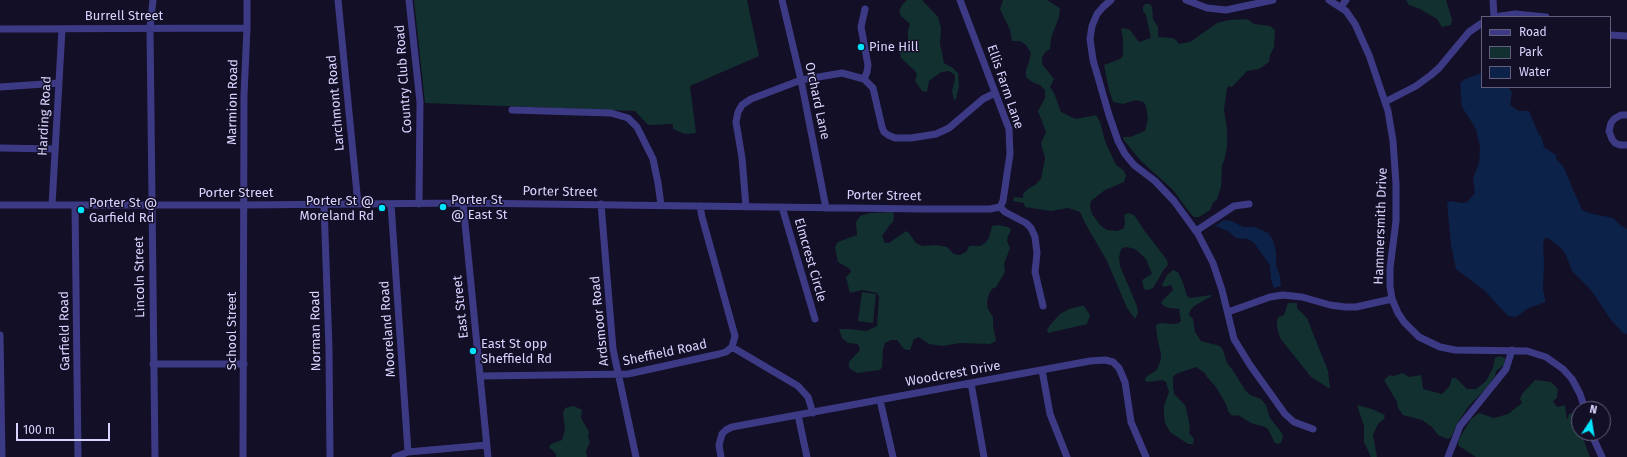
<!DOCTYPE html>
<style>
body{margin:0}
#map{position:relative;width:1627px;height:457px;overflow:hidden;background:#130f26;font-family:"Fira Sans",sans-serif}
canvas{display:block}
.legend{position:absolute;left:1481px;top:16px;width:130px;height:72px;box-sizing:border-box;background:#130f26;border:1px solid #625e7d;margin:0;padding:5px 7px;list-style:none;font-size:12px;color:#d9d4ff}
.legend li{display:flex;align-items:center;gap:8px;height:20px}
.legend b{width:20px;border:1px solid #625e7d}
.north{position:absolute;left:1571px;top:401px;width:40px;height:40px;box-sizing:border-box;background:#130f26;border:1px solid #625e7d;border-radius:50%;rotate:12deg;font-size:11px;font-weight:700;line-height:16px;text-align:center;color:#d9d4ff}
.north::after{content:'';display:block;margin:auto;width:14px;height:18px;background:#00e5ff;clip-path:polygon(50% 0,100% 100%,50% 72%,0 100%)}
.scale{position:absolute;left:16px;top:423px;width:94px;height:18px;box-sizing:border-box;border:2px solid #d9d4ff;border-top:0;padding-left:5px;font-size:12px;line-height:14px;white-space:nowrap;color:#d9d4ff;-webkit-text-stroke:3px #130f26;paint-order:stroke}
</style>
<div id="map">
<canvas width="1627" height="457"></canvas>
<ul class="legend">
<li><b style="height:5px;background:#3d3a85"></b>Road</li>
<li><b style="height:11px;background:#12302f"></b>Park</li>
<li><b style="height:11px;background:#0c2248"></b>Water</li>
</ul>
<div class="north">N</div>
<div class="scale">100 m</div>
</div>
<script>
const c = document.querySelector('canvas').getContext('2d');
c.lineJoin = 'round';
function paint(path, color) { c.fillStyle = color; c.fill(path, 'evenodd'); }
const toPath = rows => new Path2D(rows.map(r => 'M' + r).join(''));
function stroke(path, color, width, dash) { c.strokeStyle = color; c.lineWidth = width; c.lineCap = dash ? 'butt' : 'round'; c.setLineDash(dash || []); c.stroke(path); }
function write(font, color, halo, rows, align = 'center') {
  c.font = font + ' "Fira Sans",sans-serif'; c.lineWidth = 3; c.setLineDash([]); c.textBaseline = 'middle'; c.strokeStyle = halo; c.fillStyle = color; for (const [text, x, y, turn = 0] of rows) {
    c.save(); c.translate(x, y); c.rotate((+turn || 0) * Math.PI / 180); c.textAlign = isNaN(turn) ? turn : align; if (halo) c.strokeText(text, 0, 0); c.fillText(text, 0, 0); c.restore();
  }
}
const green = toPath([
 [414,0,747,0,759,56,690,86,696,133,685,134,673,129,673,124,648,125,635,111,425,103],
 [907,0,922,0,938,17,941,28,940,44,944,63,953,68,958,73,959,86,956,99,954,100,952,91,955,79,955,75,949,71,941,72,929,81,927,92,922,91,915,81,917,74,915,71,901,58,900,53,901,48,908,40,908,30,910,24,901,16,899,11,902,5],
 [1003,0,1047,0,1060,8,1059,17,1051,38,1050,49,1045,52,1042,58,1042,64,1054,79,1050,87,1054,93,1061,112,1076,119,1096,115,1100,122,1105,141,1116,165,1123,170,1126,175,1124,182,1105,190,1091,201,1090,206,1092,214,1101,226,1107,230,1118,231,1124,228,1125,221,1124,215,1128,213,1134,215,1144,230,1167,260,1168,265,1165,268,1153,288,1148,290,1144,289,1142,280,1152,274,1146,259,1135,249,1131,248,1126,247,1121,249,1119,257,1120,266,1137,306,1138,313,1135,319,1127,308,1107,261,1085,223,1080,212,1068,208,1051,211,1025,207,1024,203,1013,201,1014,197,1023,198,1023,194,1028,189,1035,185,1041,179,1045,158,1041,143,1046,132,1038,111,1045,98,1045,90,1040,85,1032,82,1026,77,1026,70,1029,62,1031,53,1026,45,1020,41,1012,41,1010,30,1000,9],
 [1406,0,1446,0,1452,20,1451,25,1442,27,1437,19,1420,9,1409,5],
 [1145,4,1150,4,1152,7,1153,19,1158,27,1158,37,1172,38,1176,40,1179,44,1190,42,1217,23,1229,20,1247,19,1254,24,1270,26,1275,30,1274,47,1270,55,1269,62,1259,69,1247,71,1232,87,1229,86,1227,88,1224,110,1227,129,1227,147,1224,161,1222,165,1221,187,1217,199,1213,203,1210,210,1199,217,1194,217,1190,213,1173,190,1140,160,1123,139,1124,137,1130,137,1145,131,1148,119,1146,106,1143,102,1136,100,1123,104,1113,102,1109,90,1104,65,1120,59,1123,56,1123,39,1121,29,1125,28,1130,30,1139,42,1151,38,1146,15,1143,11,1143,7],
 [893,212,894,216,893,222,889,226,882,236,885,243,889,243,906,231,909,233,916,243,922,246,936,245,947,247,954,254,960,255,966,252,969,246,980,246,985,243,989,238,992,226,998,225,1008,227,1011,230,1008,236,1007,241,1010,248,1004,264,1005,272,996,287,992,289,989,294,987,302,988,309,993,317,993,325,996,341,990,344,960,343,943,346,929,344,919,337,914,339,910,350,907,350,904,349,897,340,891,340,885,343,883,349,882,367,880,370,857,373,849,368,849,362,860,350,858,344,848,343,842,338,839,329,849,329,866,331,877,326,879,297,877,293,863,290,850,293,846,277,851,272,850,269,838,262,835,247,838,242,857,235,856,222,860,216,870,213],
 [1173,270,1178,272,1183,283,1187,296,1190,298,1211,295,1212,296,1194,306,1190,311,1189,315,1193,319,1195,332,1201,341,1220,346,1223,350,1227,363,1232,369,1245,390,1250,395,1261,399,1266,405,1270,418,1282,433,1283,437,1281,443,1278,444,1275,443,1268,429,1265,427,1251,423,1238,415,1236,416,1231,415,1228,411,1226,404,1216,387,1207,377,1205,373,1196,367,1176,374,1173,377,1173,385,1174,394,1185,405,1186,408,1190,427,1189,433,1194,439,1193,444,1188,444,1170,432,1165,423,1164,415,1164,406,1169,392,1166,382,1162,380,1149,382,1145,381,1145,379,1147,376,1157,370,1161,359,1161,354,1157,336,1156,325,1160,323,1175,324,1179,323,1181,321,1179,309,1169,308,1164,306,1161,303,1164,299,1173,290,1171,285,1164,287,1162,285,1167,275],
 [862,292,876,294,873,323,858,321],
 [1288,303,1297,303,1297,308,1307,318,1328,371,1330,389,1311,377,1280,338,1277,327,1277,322,1278,317,1284,315],
 [1081,306,1084,306,1090,315,1087,324,1048,333,1047,330,1050,325,1060,314,1069,309],
 [1499,356,1505,358,1504,365,1496,371,1495,376,1487,387,1468,407,1457,424,1451,437,1448,439,1438,435,1432,427,1422,420,1403,415,1401,412,1398,408,1397,402,1384,380,1390,375,1393,376,1403,373,1409,377,1421,375,1423,389,1442,394,1449,387,1452,378,1456,378,1467,389,1476,389,1486,381,1493,368,1495,358],
 [1535,380,1551,382,1558,389,1557,398,1553,401,1557,407,1565,405,1567,420,1569,414,1574,413,1579,428,1579,433,1581,433,1590,457,1476,457,1459,446,1458,443,1459,439,1471,419,1479,413,1494,418,1508,414,1522,403,1520,399,1522,394],
 [1357,405,1372,409,1385,415,1384,419,1378,424,1373,435,1377,457,1371,457,1364,442,1364,426],
 [574,406,582,410,581,418,589,432,588,436,590,442,586,451,587,457,556,457,556,454,549,447,551,444,562,440,565,430,563,413,565,408]
]);
const water = toPath([
 [1482,73,1482,87,1508,87,1512,92,1510,105,1519,111,1529,111,1539,135,1541,136,1544,147,1556,155,1556,159,1563,166,1582,210,1589,213,1613,218,1620,225,1627,229,1627,334,1623,333,1611,320,1591,290,1572,271,1566,255,1562,249,1548,238,1544,239,1543,245,1544,263,1543,289,1545,299,1545,302,1527,309,1516,317,1508,316,1484,290,1456,269,1451,245,1447,203,1450,201,1464,203,1467,202,1475,193,1473,178,1479,163,1480,148,1476,129,1462,107,1460,83,1465,79],
 [1224,220,1232,221,1243,227,1255,227,1268,233,1273,240,1276,252,1276,265,1280,276,1281,286,1274,288,1271,280,1270,265,1254,243,1248,239,1236,238,1228,231,1215,226]
]);
const minor = toPath([
 [153,0,150,28,155,457],
 [338,0,358,204],
 [409,0,420,102,419,204],
 [782,0,801,80,826,208],
 [960,0,1009,129,1010,154,1003,201,1000,207],
 [1111,0,1103,7,1097,14,1092,26,1090,39,1093,60,1109,115,1118,141,1125,154,1134,165,1155,181,1174,201,1198,234,1213,263,1222,290,1234,339,1250,365,1285,414,1294,422,1313,429],
 [1186,0,1207,8,1226,10,1273,0],
 [1329,0,1346,11,1355,24,1369,55,1388,111,1393,141,1396,184,1396,221,1390,268,1390,286,1392,299,1398,313,1404,322,1419,337,1440,347,1455,350,1527,351,1546,357,1563,369,1572,379,1580,394,1585,409],
 [1493,0,1494,17,1515,14,1546,17],
 [1341,7,1346,0],
 [865,9,861,27,868,65,867,72,864,79,873,88,882,127,884,132,888,135,895,138,911,138,936,134,949,128,983,99,995,93],
 [0,29,247,28],
 [1610,35,1627,36],
 [0,87,59,83],
 [1385,102,1416,86,1431,75,1439,68,1469,32,1482,23],
 [512,110,611,113,628,118,637,127,653,159,658,183,661,205],
 [1627,115,1621,115,1614,119,1611,123,1609,131,1612,139,1615,143,1620,145,1627,145],
 [0,148,55,149],
 [463,203,488,457],
 [324,204,329,349,330,457],
 [391,204,408,452],
 [601,204,613,349,636,457],
 [0,205,244,205,463,203,924,209,990,209,1000,207],
 [52,205,62,29],
 [75,205,78,457],
 [700,206,702,217,735,336,732,347,798,386,808,397,813,413],
 [746,207,742,158,736,122,738,112,742,105,751,99,801,80,842,73,864,79],
 [782,207,815,319],
 [1000,207,1005,212,1026,223,1031,228,1035,237,1037,253,1035,272,1043,306],
 [1196,231,1234,206,1249,204],
 [1228,312,1270,297,1283,295,1302,297,1330,305,1345,307,1356,307,1392,299],
 [0,335,2,457],
 [153,364,244,364],
 [1042,370,1050,414,1067,457],
 [480,376,628,374,719,354,726,352,732,347],
 [971,383,984,457],
 [880,400,893,457],
 [798,415,807,457],
 [1591,433,1602,457],
 [243,457,244,95,247,28,247,0],
 [395,457,408,452,487,445],
 [721,457,719,445,722,434,726,430,732,427,1090,361,1105,360,1113,362,1119,368,1125,382,1131,422,1146,457],
 [1448,457,1460,426,1506,369,1512,350]
]);
const markers = [
 [861,47,4,"#00e5ff"],
 [443,207,4,"#00e5ff"],
 [382,208,4,"#00e5ff"],
 [81,210,4,"#00e5ff"],
 [473,351,4,"#00e5ff"]
];
const streetNames = [
 ["Burrell Street",124,16],
 ["Country Club Road",404,79,-94],
 ["Ellis Farm Lane",1005,87,71],
 ["Orchard Lane",817,101,78],
 ["Marmion Road",233,102,-89],
 ["Larchmont Road",336,103,-95],
 ["Harding Road",45,116,-87],
 ["Porter Street",560,192,1],
 ["Porter Street",236,193],
 ["Porter Street",884,196,1],
 ["Hammersmith Drive",1381,226,-88],
 ["Elmcrest Circle",810,260,74],
 ["Lincoln Street",140,277,-91],
 ["East Street",461,307,-96],
 ["Ardsmoor Road",600,321,-96],
 ["Mooreland Road",388,329,-94],
 ["Garfield Road",65,331,-91],
 ["School Street",232,331,-90],
 ["Norman Road",316,331,-91],
 ["Sheffield Road",665,353,-12],
 ["Woodcrest Drive",953,374,-10]
];
const poiNames = [
 ["Pine Hill",869,47],
 ["Porter St",451,200],
 ["@ East St",451,215],
 ["Porter St @",374,201,"right"],
 ["Moreland Rd",374,216,"right"],
 ["Porter St @",89,203],
 ["Garfield Rd",89,218],
 ["East St opp",481,344],
 ["Sheffield Rd",481,359]
];
paint(green, '#12302f');
paint(water, '#0c2248');
stroke(minor, '#3d3a85', 7);
for (const [x, y, r, color] of markers) { const dot = new Path2D(); dot.arc(x, y, r, 0, 2 * Math.PI); c.fillStyle = color; c.fill(dot); stroke(dot, '#130f26', 1.5); }
write('13px', '#d9d4ff', '#130f26', streetNames);
write('13px', '#d9d4ff', '#130f26', poiNames, 'left');
</script>
